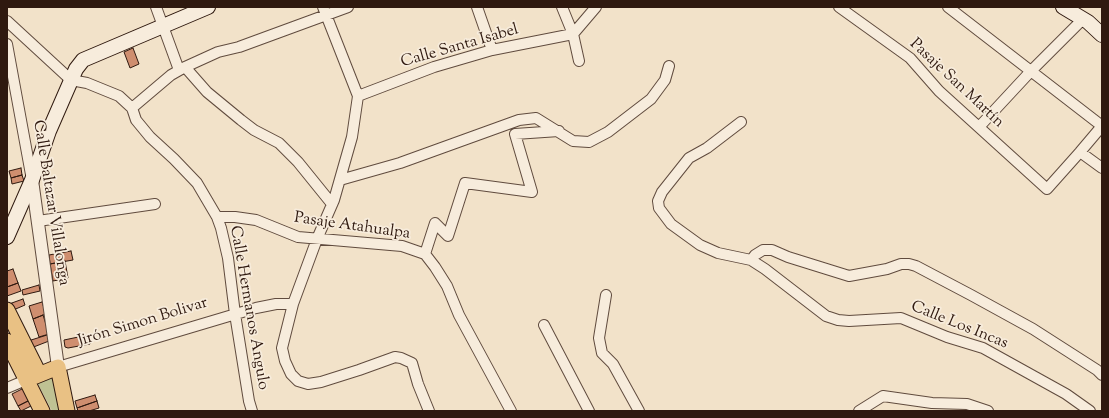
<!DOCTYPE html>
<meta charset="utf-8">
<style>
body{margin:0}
#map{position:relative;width:1109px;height:418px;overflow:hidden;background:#f2e2c9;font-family:"Sorts Mill Goudy",serif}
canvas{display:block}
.frame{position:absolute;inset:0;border:8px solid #2f190f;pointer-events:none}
</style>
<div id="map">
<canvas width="1109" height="418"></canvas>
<div class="frame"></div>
</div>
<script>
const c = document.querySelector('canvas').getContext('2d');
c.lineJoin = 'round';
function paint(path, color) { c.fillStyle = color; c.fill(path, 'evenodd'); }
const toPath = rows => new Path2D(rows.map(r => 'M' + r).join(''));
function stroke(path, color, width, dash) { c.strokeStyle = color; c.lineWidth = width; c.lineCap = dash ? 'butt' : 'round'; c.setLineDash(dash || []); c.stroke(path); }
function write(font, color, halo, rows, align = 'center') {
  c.font = font + ' "Sorts Mill Goudy",serif'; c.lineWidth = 3.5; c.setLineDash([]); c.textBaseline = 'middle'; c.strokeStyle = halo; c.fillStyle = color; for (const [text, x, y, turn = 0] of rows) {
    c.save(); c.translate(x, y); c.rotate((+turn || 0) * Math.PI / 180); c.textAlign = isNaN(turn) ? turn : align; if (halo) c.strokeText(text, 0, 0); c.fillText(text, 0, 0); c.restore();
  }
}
const green = toPath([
 [55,374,64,411,52,411,36,380]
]);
const building = toPath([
 [133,48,139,64,130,68,124,52,133,48],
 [21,168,22,175,11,178,9,171,21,168],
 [22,175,24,181,12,184,11,178,22,175],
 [71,251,73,260,50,264,49,255,71,251],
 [65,261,68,278,53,281,50,264,65,261],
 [13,269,18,283,7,287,7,271,13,269],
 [18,283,21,291,7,296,7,287,18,283],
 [39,285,40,291,23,295,22,290,39,285],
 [23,299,25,305,11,311,9,304,23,299],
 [42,302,46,314,33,319,29,306,42,302],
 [43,315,49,334,39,337,33,319,43,315],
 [47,335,49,341,31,348,28,341,47,335],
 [88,335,90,344,68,348,65,347,64,340,88,335],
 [24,388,30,400,18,406,12,394,24,388],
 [95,395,97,401,77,408,75,401,95,395],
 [30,400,33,405,21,411,18,406,30,400],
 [97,401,99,408,89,411,78,411,77,408,97,401]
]);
const minor = toPath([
 [156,7,179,70],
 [323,7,358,96,352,137,334,200,317,239,293,304,282,348,285,361,291,374,298,381,308,384,321,382,359,370,395,357,401,358,412,363,418,384,429,411],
 [477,7,492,50],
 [562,7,573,34,579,61],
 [839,7,910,58,939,91,1047,189,1080,152,1102,126],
 [948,7,1102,126],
 [7,21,71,80,87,83,119,96,132,108,136,120,150,137,174,159,197,183,217,217,221,228,228,258,235,314,249,401,252,411],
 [7,44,32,180],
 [185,67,207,92,241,120,254,130,279,143,298,162,332,204],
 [358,96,434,67,492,50,573,34,596,7],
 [132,108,171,75,185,67,218,52,239,47,348,7],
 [741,122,707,148,689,158,662,192,658,201,659,208,671,224,700,245,718,253,751,260,765,269,826,316,838,320,849,321,901,318,947,337,983,348,1066,394,1090,411],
 [979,127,1031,71,1083,19],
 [1080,152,1102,168],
 [340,180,400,163,519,120,536,118,573,141,589,142,608,132,651,99,665,80,669,66],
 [217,217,235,217,256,220,298,237,402,246,425,254,435,267,447,286,459,315,511,411],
 [38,221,155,204],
 [425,254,435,223,448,236,465,183,532,192,515,134,559,131],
 [751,260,755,255,763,250,772,250,788,257,849,276,887,269,901,264,909,264,916,266,971,295,1033,329,1097,370,1102,375],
 [606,295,599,338,602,353,613,364,639,411],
 [544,325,589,411],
 [58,367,256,308,276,304,293,304],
 [7,388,26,380],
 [859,411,883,396,932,403,967,404,988,411]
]);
const tertiary = toPath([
 [32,180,58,367]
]);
const secondary = toPath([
 [1063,7,1088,22,1102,35],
 [7,237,32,180,49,131,76,69,83,60,208,7]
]);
const primary = toPath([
 [7,310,39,374],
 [7,341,42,411],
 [26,380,58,367,67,411]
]);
const streetNames = [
 ["Calle Santa Isabel",460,47,-16],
 ["Pasaje San Martín",956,84,43],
 ["Calle Baltazar Villalonga",50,203,81],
 ["Pasaje Atahualpa",352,227,8],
 ["Calle Hermanos Angulo",248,308,80],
 ["Jirón Simon Bolivar",143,323,-17],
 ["Calle Los Incas",959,326,22]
];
paint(green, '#bfc293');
paint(building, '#cf8e6f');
stroke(building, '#2f190f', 1);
stroke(minor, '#604b3e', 12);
stroke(tertiary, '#604b3e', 14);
stroke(secondary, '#2f190f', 16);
stroke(primary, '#2f190f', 17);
stroke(minor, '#f7ecdc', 10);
stroke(tertiary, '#f7ecdc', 12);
stroke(secondary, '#f7ecdc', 14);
stroke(primary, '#e9c184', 15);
write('16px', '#2f190f', '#f7ecdc', streetNames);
</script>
